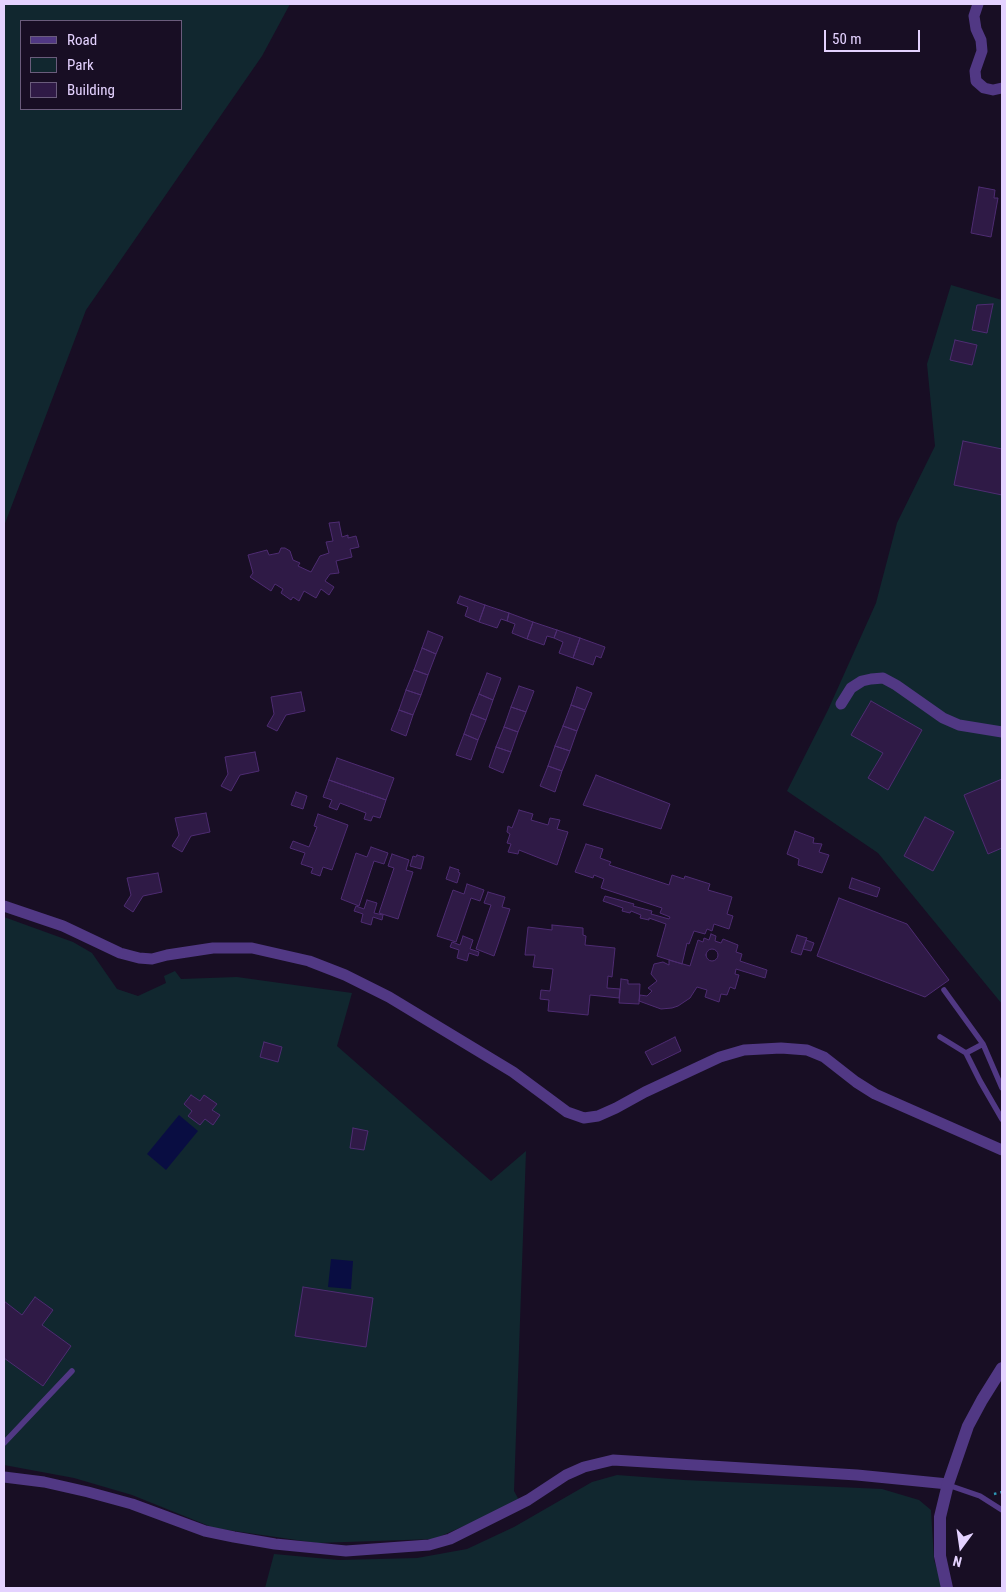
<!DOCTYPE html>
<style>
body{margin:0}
#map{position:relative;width:1006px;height:1592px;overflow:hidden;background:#180e24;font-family:"Roboto Condensed",sans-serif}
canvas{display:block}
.frame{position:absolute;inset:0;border:5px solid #e4d2ff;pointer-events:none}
.legend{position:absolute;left:20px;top:20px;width:162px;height:90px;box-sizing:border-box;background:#180e24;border:1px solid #6a5c7c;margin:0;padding:6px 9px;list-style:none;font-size:15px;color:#e4d2ff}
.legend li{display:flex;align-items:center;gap:10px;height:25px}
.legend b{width:25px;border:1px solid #6a5c7c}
.north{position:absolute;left:936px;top:1522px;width:50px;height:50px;-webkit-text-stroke:4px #180e24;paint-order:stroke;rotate:194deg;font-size:14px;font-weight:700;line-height:20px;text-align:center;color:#e4d2ff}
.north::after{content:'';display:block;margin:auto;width:18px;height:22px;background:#e4d2ff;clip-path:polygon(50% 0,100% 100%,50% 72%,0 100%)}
.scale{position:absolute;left:824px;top:30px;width:96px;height:22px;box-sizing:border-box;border:2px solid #e4d2ff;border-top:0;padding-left:6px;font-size:15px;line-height:18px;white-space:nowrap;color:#e4d2ff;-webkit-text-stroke:4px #180e24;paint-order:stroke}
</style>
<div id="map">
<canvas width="1006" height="1592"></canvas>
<div class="frame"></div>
<ul class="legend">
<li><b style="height:6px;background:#513884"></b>Road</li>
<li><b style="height:14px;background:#11272f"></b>Park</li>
<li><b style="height:14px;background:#2f1a46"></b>Building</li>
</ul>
<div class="north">N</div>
<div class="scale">50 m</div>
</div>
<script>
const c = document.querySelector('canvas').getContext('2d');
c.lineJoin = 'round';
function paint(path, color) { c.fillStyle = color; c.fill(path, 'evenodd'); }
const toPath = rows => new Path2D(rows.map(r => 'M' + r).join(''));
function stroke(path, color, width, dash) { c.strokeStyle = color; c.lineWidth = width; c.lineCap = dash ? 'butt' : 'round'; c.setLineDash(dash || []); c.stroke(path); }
const green = toPath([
 [4,4,290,4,262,56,86,310,4,526],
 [181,21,181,109,21,109,21,21],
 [951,285,1002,300,1002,1004,878,853,787,791,828,710,876,603,897,523,935,446,927,364],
 [4,917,73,942,92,953,117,989,138,996,166,983,164,976,175,971,181,979,237,977,352,993,337,1046,491,1181,526,1151,514,1491,520,1502,434,1539,317,1543,214,1528,132,1495,74,1478,4,1465],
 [617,1475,684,1480,882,1489,919,1500,931,1510,934,1560,943,1588,265,1588,274,1554,339,1560,417,1558,467,1549,514,1527,592,1482]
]);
const water = toPath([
 [179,1115,198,1131,166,1170,147,1154],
 [331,1259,353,1261,351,1289,328,1287]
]);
const building = toPath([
 [979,187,995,190,994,198,998,198,991,237,971,233,979,187],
 [993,304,987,333,972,330,977,305,993,304],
 [955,340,977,345,972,365,950,360,955,340],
 [963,441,1002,449,1002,495,954,485,963,441],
 [339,522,342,537,348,535,348,538,356,536,359,547,350,549,352,557,336,561,339,573,330,574,325,581,334,587,329,595,321,589,316,598,304,591,299,601,293,597,291,600,281,593,283,589,275,584,271,591,250,577,253,573,248,555,267,550,269,555,279,553,281,548,285,548,290,551,293,560,300,563,298,566,311,572,320,556,329,553,326,542,333,541,329,523,339,522],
 [460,596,485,605,479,622,465,616,468,607,457,603,460,596],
 [485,605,509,613,507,621,501,619,497,628,479,622,485,605],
 [509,613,533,622,527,639,512,633,515,624,507,621,509,613],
 [533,622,557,630,554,638,547,636,544,645,527,639,533,622],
 [557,630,580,638,573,658,559,653,563,642,554,638,557,630],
 [428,631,443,637,436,654,422,648,428,631],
 [580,638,605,647,601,658,596,656,593,665,573,658,580,638],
 [422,648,436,654,428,675,414,670,422,648],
 [414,670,428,675,421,695,406,690,414,670],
 [487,673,501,678,493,700,479,694,487,673],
 [519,686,534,691,526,712,511,707,519,686],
 [577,687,592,693,585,710,571,705,577,687],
 [406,690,421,695,413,715,399,710,406,690],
 [301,692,305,711,286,715,277,731,267,726,274,714,271,697,301,692],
 [479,694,493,700,486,720,471,714,479,694],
 [871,701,922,730,888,790,868,778,883,753,851,735,871,701],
 [571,705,585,710,577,731,563,726,571,705],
 [511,707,526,712,518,732,504,727,511,707],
 [399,710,413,715,406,736,391,730,399,710],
 [471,714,486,720,478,740,464,734,471,714],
 [563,726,577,731,570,751,555,746,563,726],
 [504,727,518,732,511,752,496,747,504,727],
 [464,734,478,740,471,760,456,755,464,734],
 [555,746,570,751,562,771,548,766,555,746],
 [496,747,511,752,503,773,489,767,496,747],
 [255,752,259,771,240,775,231,791,221,786,228,774,225,757,255,752],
 [337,758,394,778,386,800,329,780,337,758],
 [548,766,562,771,555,792,540,786,548,766],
 [596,775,670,804,661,829,583,805,596,775],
 [1002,779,1002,848,988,854,964,795,1002,779],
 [329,780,386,800,380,818,373,816,371,821,364,819,366,813,340,803,337,810,329,807,332,800,323,797,329,780],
 [296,792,307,796,303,809,291,805,296,792],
 [519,810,533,814,531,820,548,825,550,818,560,820,557,829,568,832,557,865,519,850,518,854,508,852,511,844,507,843,510,834,507,832,508,826,512,828,519,810],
 [206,813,210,832,191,836,182,852,172,846,179,835,175,818,206,813],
 [318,814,348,825,332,870,323,867,320,876,311,873,313,868,301,864,305,853,290,848,293,841,309,847,317,827,314,826,318,814],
 [925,817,954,832,933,871,904,856,925,817],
 [795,831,814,838,813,843,822,844,819,852,829,855,822,873,798,865,799,859,787,854,795,831],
 [586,844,603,849,600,858,611,862,609,865,669,885,672,875,684,879,685,876,710,884,708,890,732,897,727,914,733,916,729,929,714,924,712,931,707,929,705,934,694,931,689,944,687,943,682,964,657,956,666,924,649,918,649,920,640,918,641,915,631,911,630,913,622,911,623,908,603,901,605,896,634,904,633,906,652,911,651,914,669,919,670,917,660,913,662,908,601,888,604,879,594,875,593,878,575,872,586,844],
 [371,847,388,853,384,864,374,861,359,906,341,899,356,853,367,857,371,847],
 [392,854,409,860,406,870,413,872,398,919,379,913,394,868,388,866,392,854],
 [417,855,424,857,421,869,410,866,413,856,416,857,417,855],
 [450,867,459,870,458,872,460,873,457,883,446,879,450,867],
 [158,873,162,892,143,896,133,912,124,906,131,895,127,878,158,873],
 [852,878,880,888,877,897,849,888,852,878],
 [467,884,484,890,480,901,471,898,456,942,437,936,453,890,464,894,467,884],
 [488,892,505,897,502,907,510,909,494,956,476,949,491,905,484,903,488,892],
 [839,898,907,924,949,980,925,997,817,956,839,898],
 [367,900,377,903,374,913,383,915,382,920,373,917,371,925,361,922,363,914,354,911,356,906,364,909,367,900],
 [552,925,583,928,583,935,586,936,585,945,615,948,612,977,608,976,607,988,620,989,619,998,590,995,588,1015,548,1011,549,1000,540,999,541,990,550,991,553,969,533,967,535,955,525,955,528,927,552,930,552,925],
 [711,934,716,936,715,941,721,943,723,939,738,945,736,952,742,954,740,961,767,970,765,978,736,969,735,974,739,975,735,989,730,987,727,995,721,994,719,1002,705,997,707,990,697,987,690,998,678,1006,672,1008,661,1009,639,1001,640,995,647,996,652,991,648,988,657,981,651,974,654,964,663,962,669,965,669,960,690,966,698,940,703,942,704,938,709,940,711,934],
 [797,935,807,938,801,955,791,952,797,935],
 [463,936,473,940,470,949,479,952,478,956,469,953,467,961,457,958,459,950,450,947,452,942,460,945,463,936],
 [806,940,814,943,811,951,803,949,806,940],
 '706 955a6 6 0 1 1 12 0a6 6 0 1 1-12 0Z',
 [621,979,628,980,628,984,640,984,639,1004,619,1003,621,979],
 [675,1037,681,1051,652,1065,645,1052,675,1037],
 [264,1042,282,1047,278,1062,260,1057,264,1042],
 [191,1095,200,1101,204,1095,217,1104,212,1110,220,1115,213,1125,205,1119,200,1125,188,1116,192,1111,184,1104,191,1095],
 [353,1128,368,1131,364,1150,350,1148,353,1128],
 [303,1287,373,1298,366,1347,295,1336,303,1287],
 [35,1297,53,1310,42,1325,71,1346,43,1386,4,1358,4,1301,22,1315,35,1297]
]);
const path = toPath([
 [994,1494,1002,1492]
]);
const service = toPath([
 [944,990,983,1044,1002,1088],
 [940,1037,966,1053,980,1081,1002,1119],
 [966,1053,983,1044],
 [4,1443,72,1371],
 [948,1485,980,1496,1002,1510]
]);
const minor = toPath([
 [978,4,974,16,976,29,981,40,982,51,975,71,976,81,984,88,993,90,1002,88],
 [841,704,851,688,862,681,871,679,883,678,896,685,943,718,959,725,1002,732],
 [4,906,63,926,120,953,139,958,152,959,167,955,213,948,252,948,309,961,345,975,389,997,513,1072,567,1112,584,1118,598,1116,616,1108,645,1092,720,1057,744,1050,781,1048,807,1050,824,1057,856,1082,875,1094,1002,1150],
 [4,1477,44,1482,88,1492,132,1504,205,1531,234,1537,275,1544,346,1551,429,1545,450,1539,528,1500,566,1475,584,1467,613,1460,857,1475,948,1484]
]);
const tertiary = toPath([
 [947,1588,940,1556,940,1517,948,1484,968,1426,982,1400,1002,1368]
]);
paint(green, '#11272f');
paint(water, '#090d42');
paint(building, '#2f1a46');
stroke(building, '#4e2c72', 1);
stroke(path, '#2d98b7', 2.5, [2.5, 4]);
stroke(service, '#513884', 5.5);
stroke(minor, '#513884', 11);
stroke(tertiary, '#513884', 12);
</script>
